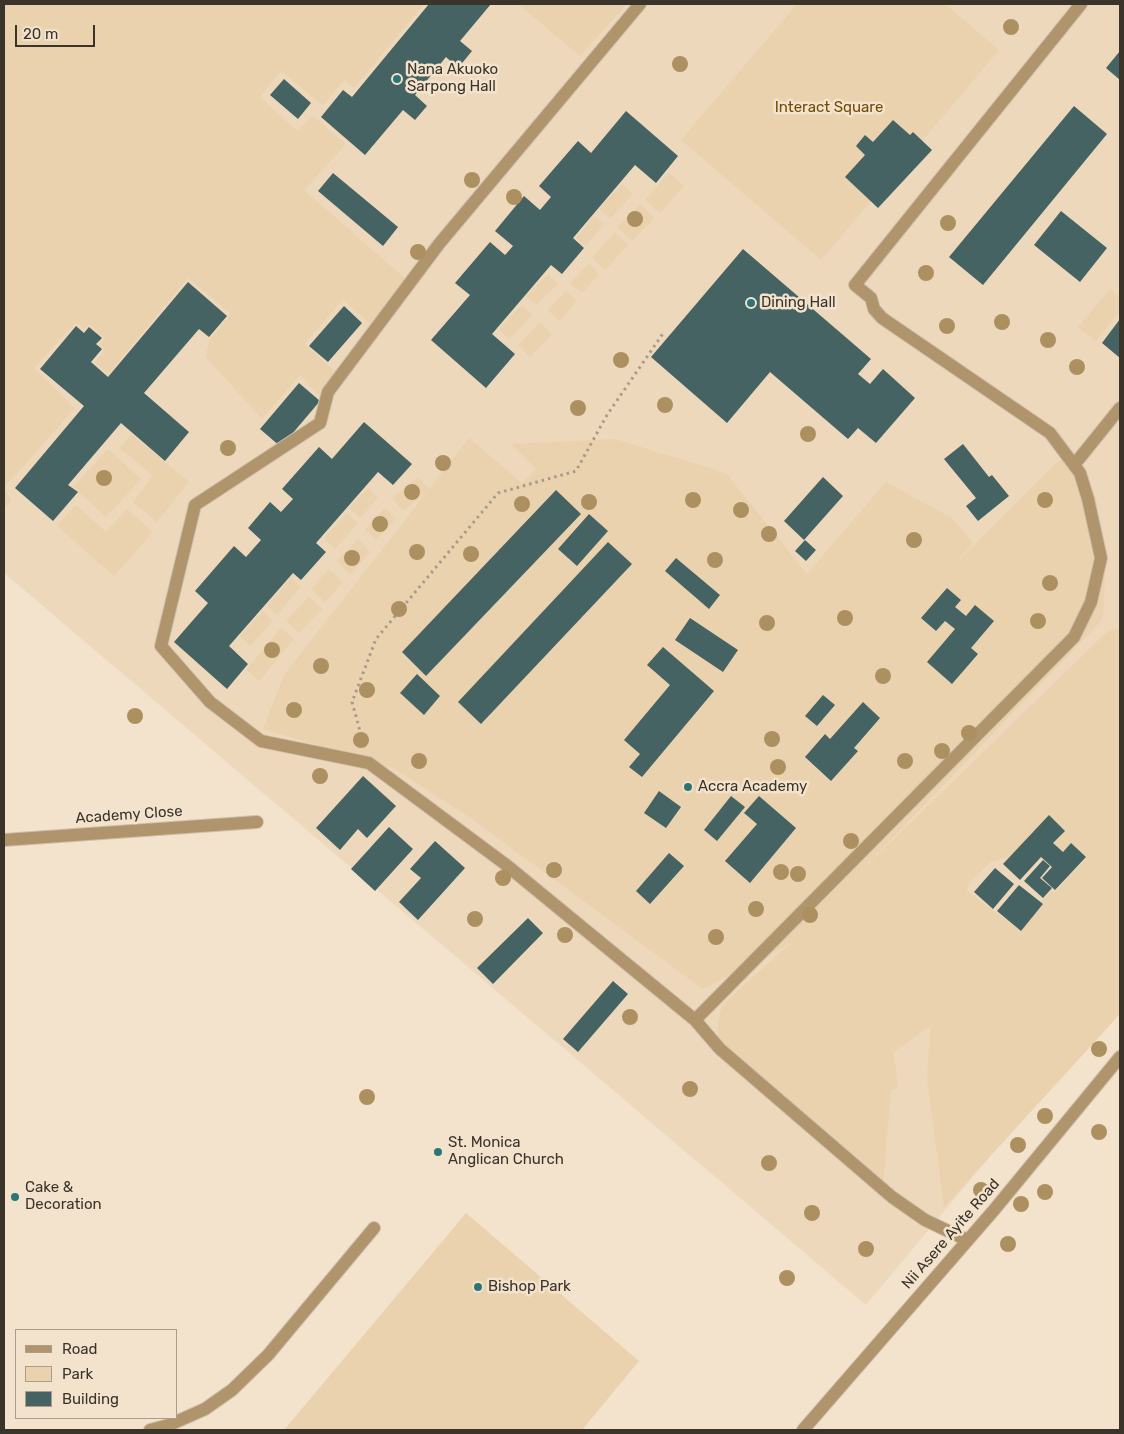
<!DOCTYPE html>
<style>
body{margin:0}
#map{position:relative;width:1124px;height:1434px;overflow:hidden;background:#f3e3cd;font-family:Rubik,sans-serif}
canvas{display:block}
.frame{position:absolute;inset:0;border:5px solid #3a342b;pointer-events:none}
.legend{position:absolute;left:15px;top:1329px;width:162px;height:90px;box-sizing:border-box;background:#f3e3cd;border:1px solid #a99d8c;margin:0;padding:6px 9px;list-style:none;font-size:15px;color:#3a342b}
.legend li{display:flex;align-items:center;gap:10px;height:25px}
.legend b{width:25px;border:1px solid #a99d8c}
.scale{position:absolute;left:15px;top:25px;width:80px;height:22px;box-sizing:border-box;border:2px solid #3a342b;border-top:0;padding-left:6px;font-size:15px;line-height:18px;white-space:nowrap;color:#3a342b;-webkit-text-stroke:4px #f3e3cd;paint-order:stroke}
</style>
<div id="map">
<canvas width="1124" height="1434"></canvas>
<div class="frame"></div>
<ul class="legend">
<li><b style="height:6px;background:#b0946b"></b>Road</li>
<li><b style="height:14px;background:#ebd2ae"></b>Park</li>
<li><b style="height:14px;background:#466364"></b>Building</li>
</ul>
<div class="scale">20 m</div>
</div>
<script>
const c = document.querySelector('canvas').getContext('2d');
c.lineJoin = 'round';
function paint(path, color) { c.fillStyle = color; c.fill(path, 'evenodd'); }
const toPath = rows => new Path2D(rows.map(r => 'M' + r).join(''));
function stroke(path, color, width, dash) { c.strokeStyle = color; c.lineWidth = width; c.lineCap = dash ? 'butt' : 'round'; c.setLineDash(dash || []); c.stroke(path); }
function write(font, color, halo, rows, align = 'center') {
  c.font = font + ' Rubik,sans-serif'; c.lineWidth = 5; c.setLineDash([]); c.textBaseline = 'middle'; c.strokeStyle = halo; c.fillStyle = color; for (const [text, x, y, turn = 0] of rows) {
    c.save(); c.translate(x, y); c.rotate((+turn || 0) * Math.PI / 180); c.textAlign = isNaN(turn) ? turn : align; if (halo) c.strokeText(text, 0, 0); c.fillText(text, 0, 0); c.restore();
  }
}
const built = toPath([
 [4,4,1120,4,1120,1000,866,1305,4,573]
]);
const green = toPath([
 [4,4,424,4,354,88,344,80,323,105,281,71,260,97,297,131,313,116,346,144,304,190,408,281,372,325,343,300,304,344,337,373,319,395,300,375,262,419,206,357,209,340,231,314,188,278,108,374,95,362,105,350,100,344,105,338,89,324,84,329,76,322,34,368,75,408,4,488,12,501,4,509],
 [518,4,627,4,580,56],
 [797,4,945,4,999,50,821,260,681,140],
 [669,173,684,186,660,213,645,200],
 [622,184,633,194,610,219,599,209],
 [641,204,654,218,632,241,617,227],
 [594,216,604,224,586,246,576,238],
 [615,232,628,245,605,270,592,258],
 [589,263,599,274,582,293,570,284],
 [548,274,558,284,536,305,526,296],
 [1110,289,1120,298,1120,312,1095,341,1078,327],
 [566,291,577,301,559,321,548,310],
 [522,305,532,315,509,339,499,329],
 [540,322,552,334,530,357,518,345],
 [131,434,189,482,157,522,133,502,153,476,120,448],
 [469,438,522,483,536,469,511,444,615,439,726,473,807,574,886,482,952,518,973,543,949,570,1057,462,1074,453,1096,498,1106,553,1103,619,858,874,1109,630,1120,628,1120,844,1114,849,1120,845,1120,1014,944,1207,927,1080,930,1026,894,1052,898,1088,891,1090,883,1190,718,1040,718,1024,722,1005,791,943,703,989,472,819,395,769,263,729,284,675,428,491,403,511,392,498,418,477,429,489],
 [1056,829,1065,831,1054,843,1063,852,1071,843,1087,858,1055,892,1052,889,1041,902,1044,904,1021,931,967,891,969,883,991,862,1016,855],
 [108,449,141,479,106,517,73,487],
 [368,488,378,498,360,518,349,508],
 [76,505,106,532,127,509,153,532,114,576,57,526],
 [385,508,396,519,376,540,365,530],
 [347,513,358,523,335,549,324,538],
 [358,539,370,552,350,575,337,561],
 [329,569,343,582,325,602,311,589],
 [291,578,301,586,277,615,267,606],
 [309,597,322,609,299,633,286,621],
 [263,611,273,621,250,646,240,636],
 [281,628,294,639,259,681,246,670],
 [466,1213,639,1361,582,1430,284,1430]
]);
const building = toPath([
 [429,4,491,4,460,41,472,51,458,68,446,57,415,95,427,106,415,120,403,110,365,155,321,117,343,90,352,97],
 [1120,51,1120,80,1106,68],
 [284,79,311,103,298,119,270,95],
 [1074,106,1107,134,983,285,949,257],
 [626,111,678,156,656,183,635,165,573,238,584,248,562,274,551,265,492,334,515,354,486,388,431,340,470,295,455,283,490,242,505,255,513,246,495,231,524,196,540,210,551,197,539,186,578,141,591,153],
 [893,120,910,135,913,132,932,150,878,208,845,177,865,155,856,146,865,135,873,142],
 [333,173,398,227,383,246,318,191],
 [1061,211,1107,248,1080,282,1034,245],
 [743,249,871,359,858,374,870,384,883,369,915,398,876,443,858,428,848,439,770,372,727,423,651,357],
 [188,282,227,316,209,337,199,329,144,393,189,432,165,461,121,423,68,485,78,492,53,521,15,488,84,406,40,369,76,326,84,333,89,327,102,338,96,344,102,349,91,362,108,377],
 [344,306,362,323,328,362,309,346],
 [1120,319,1120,358,1102,343],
 [299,383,320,401,281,447,260,429],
 [364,422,412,464,393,485,378,472,316,543,326,552,301,580,293,573,229,646,248,664,227,689,174,642,208,603,195,591,234,546,246,557,261,540,248,528,270,502,281,512,293,499,282,489,319,447,332,459],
 [963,444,989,477,992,475,1009,496,978,521,966,506,976,498,944,459],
 [823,477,843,496,804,540,784,521],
 [556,490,581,514,426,676,402,652],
 [589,514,608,531,577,566,558,549],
 [805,540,816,550,806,561,795,551],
 [608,542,632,564,481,724,458,702],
 [676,558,720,595,709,609,665,571],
 [947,588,961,600,955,607,966,616,975,605,994,621,971,648,978,654,952,684,927,662,955,629,945,621,936,631,921,618],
 [690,618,738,650,723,672,675,640],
 [663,647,714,691,642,777,629,767,640,754,624,740,670,685,647,665],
 [417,674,440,696,424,715,400,693],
 [823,695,835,705,817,726,805,716],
 [863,702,880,718,854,748,858,751,831,781,805,757,825,734,830,739],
 [363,776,396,806,367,838,358,829,340,850,316,828],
 [659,791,681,807,666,828,644,813],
 [731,796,745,807,717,841,704,830],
 [759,796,796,828,750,883,725,861,757,824,744,813],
 [1049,815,1065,831,1053,843,1063,852,1071,843,1086,857,1055,890,1042,878,1052,867,1041,857,1020,880,1003,864],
 [389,827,413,849,375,891,351,869],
 [435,841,465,868,418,920,399,902,421,878,410,869],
 [669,853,684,866,650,904,636,891],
 [1043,860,1050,866,1040,878,1052,888,1043,898,1024,881],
 [995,868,1014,884,993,909,974,892],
 [1019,885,1043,904,1021,931,997,911],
 [528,918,543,933,493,984,477,968],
 [613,981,628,994,578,1052,563,1039]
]);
const path = toPath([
 [363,742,352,702,376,639,498,493,576,471,607,415,664,332]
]);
const lane = toPath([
 [640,4,439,244,328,392,320,423,195,505,161,646,210,702,261,741,369,763,505,864,695,1020],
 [1074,465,1120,408],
 [967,1240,925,1220,892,1197,720,1049,695,1020,1074,637,1091,602,1101,558,1088,499,1080,473,1050,433,882,318,874,309,871,298,855,285,1081,4]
]);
const street = toPath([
 [4,840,257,822],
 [150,1430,169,1425,205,1409,232,1390,268,1355,374,1228],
 [803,1430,994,1210,1120,1057]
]);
const trees = [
 [1011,27],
 [680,64],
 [472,180],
 [514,197],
 [635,219],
 [948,223],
 [418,252],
 [926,273],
 [1002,322],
 [947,326],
 [1048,340],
 [621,360],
 [1077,367],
 [665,405],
 [578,408],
 [808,434],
 [228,448],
 [443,463],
 [104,478],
 [412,492],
 [693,500],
 [1045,500],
 [589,502],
 [522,504],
 [741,510],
 [380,524],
 [769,534],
 [914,540],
 [417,552],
 [471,554],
 [352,558],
 [715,560],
 [1050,583],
 [399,609],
 [845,618],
 [1038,621],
 [767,623],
 [272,650],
 [321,666],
 [883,676],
 [367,690],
 [294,710],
 [135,716],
 [969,733],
 [772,739],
 [361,740],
 [942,751],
 [419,761],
 [905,761],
 [778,767],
 [320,776],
 [851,841],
 [554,870],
 [781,872],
 [798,874],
 [503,878],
 [756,909],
 [810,915],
 [475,919],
 [565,935],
 [716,937],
 [630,1017],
 [1099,1049],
 [690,1089],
 [367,1097],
 [1045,1116],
 [1099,1132],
 [1018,1145],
 [769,1163],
 [981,1190],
 [1045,1192],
 [1021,1204],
 [812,1213],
 [1008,1244],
 [866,1249],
 [787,1278]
];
const markers = [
 [397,79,5,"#2b7577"],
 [751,303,5,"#2b7577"],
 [688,787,5,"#2b7577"],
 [438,1152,5,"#2b7577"],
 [15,1197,5,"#2b7577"],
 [478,1287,5,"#2b7577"]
];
const poiNames = [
 ["Nana Akuoko",407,70],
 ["Sarpong Hall",407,87],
 ["Dining Hall",761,303],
 ["Accra Academy",698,787],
 ["St. Monica",448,1143],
 ["Anglican Church",448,1160],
 ["Cake &",25,1188],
 ["Decoration",25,1205],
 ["Bishop Park",488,1287]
];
const parkNames = [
 ["Interact Square",829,108]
];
const streetNames = [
 ["Academy Close",129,815,-4],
 ["Nii Asere Ayite Road",951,1234,-49]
];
paint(built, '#edd8bc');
paint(green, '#ebd2ae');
paint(building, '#466364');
stroke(lane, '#cec0ad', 14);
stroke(street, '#cec0ad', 14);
stroke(path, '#a79b8a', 3, [2.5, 4]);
stroke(lane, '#b0946b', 12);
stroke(street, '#b0946b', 12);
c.fillStyle = '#ac9060';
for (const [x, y] of trees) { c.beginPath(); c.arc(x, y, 8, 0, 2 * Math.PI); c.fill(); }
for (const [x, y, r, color] of markers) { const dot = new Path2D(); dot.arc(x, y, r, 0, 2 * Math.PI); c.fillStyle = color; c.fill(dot); stroke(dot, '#f3e3cd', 2); }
write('15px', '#3a342b', '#f3e3cd', poiNames, 'left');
write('15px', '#714c06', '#f3e3cd', parkNames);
write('15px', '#3a342b', '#f3e3cd', streetNames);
</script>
